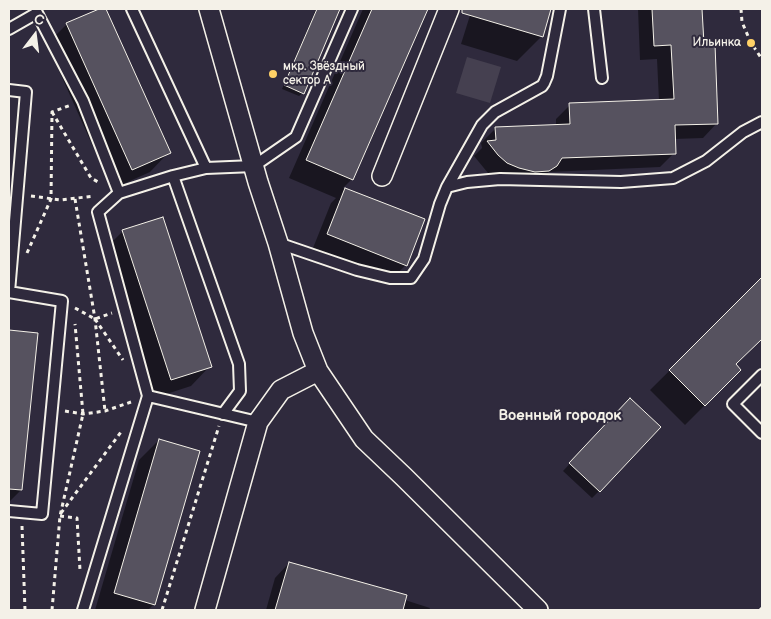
<!DOCTYPE html>
<meta charset="utf-8">
<style>
body{margin:0}
#map{position:relative;width:771px;height:619px;overflow:hidden;background:#2f2a3d;font-family:"Balsamiq Sans",sans-serif}
canvas{display:block}
.frame{position:absolute;inset:0;border:10px solid #f4f1e8;pointer-events:none}
.north{position:absolute;left:10px;top:10px;width:50px;height:50px;-webkit-text-stroke:4px #2f2a3d;paint-order:stroke;rotate:15deg;font-size:14px;font-weight:700;line-height:20px;text-align:center;color:#f4f1e8}
.north::after{content:'';display:block;margin:auto;width:18px;height:22px;background:#f4f1e8;clip-path:polygon(50% 0,100% 100%,50% 72%,0 100%)}
</style>
<div id="map">
<canvas width="771" height="619"></canvas>
<div class="frame"></div>
<div class="north">С</div>
</div>
<script>
const c = document.querySelector('canvas').getContext('2d');
c.lineJoin = 'round';
function paint(path, color) { c.fillStyle = color; c.fill(path, 'evenodd'); }
const toPath = rows => new Path2D(rows.map(r => 'M' + r).join(''));
function stroke(path, color, width, dash) { c.strokeStyle = color; c.lineWidth = width; c.lineCap = dash ? 'butt' : 'round'; c.setLineDash(dash || []); c.stroke(path); }
function write(font, color, halo, rows, align = 'center') {
  c.font = font + ' "Balsamiq Sans",sans-serif'; c.lineWidth = 4; c.setLineDash([]); c.textBaseline = 'middle'; c.strokeStyle = halo; c.fillStyle = color; for (const [text, x, y, turn = 0] of rows) {
    c.save(); c.translate(x, y); c.rotate((+turn || 0) * Math.PI / 180); c.textAlign = isNaN(turn) ? turn : align; if (halo) c.strokeText(text, 0, 0); c.fillText(text, 0, 0); c.restore();
  }
}
const green = toPath([
 [467,57,501,67,490,103,456,93]
]);
const shadow = toPath([
 [102,9,104,9,169,152,150,172,112,189,47,44,67,24],
 [316,9,339,9,303,93,299,96,282,89],
 [363,9,427,9,352,179,343,188,423,220,406,265,391,279,313,248,331,203,336,198,289,178],
 [472,9,550,9,542,36,517,61,461,44],
 [638,9,701,9,702,45,717,123,703,138,674,139,674,153,660,167,549,172,534,185,520,186,504,182,488,173,474,156,482,148,481,143,496,128,556,126,556,119,570,105,659,101,657,59,640,60],
 [123,231,210,366,191,386,151,399,103,251],
 [762,279,762,337,734,365,740,370,685,425,650,390],
 [9,331,37,334,21,490,9,502],
 [623,407,599,491,592,498,563,471],
 [159,440,154,604,148,610,95,610,139,460],
 [289,563,430,608,429,610,266,610,275,578]
]);
const building = toPath([
 [99,9,106,9,171,153,132,170,66,23,99,9],
 [317,9,340,9,304,94,284,85,317,9],
 [372,9,428,9,353,180,306,160,372,9],
 [462,9,551,9,543,37,462,13,462,9],
 [652,9,702,9,704,44,715,44,718,124,675,125,676,154,562,158,557,166,549,171,535,172,519,168,507,163,498,155,487,141,496,140,495,127,570,124,569,103,674,99,671,45,654,46,652,9],
 [345,188,425,219,407,266,327,234,345,188],
 [163,217,212,367,171,380,122,230,163,217],
 [762,277,762,339,736,364,741,370,705,406,669,370,762,277],
 [9,330,38,333,22,490,9,489,9,330],
 [630,398,661,427,600,492,569,463,630,398],
 [159,439,200,451,155,605,114,593,159,439],
 [289,562,407,595,403,610,275,610,289,562]
]);
const path = toPath([
 [741,9,742,22,751,43,762,59],
 [52,112,91,178,100,183],
 [31,196,61,200,94,196],
 [75,199,95,319,105,411],
 [27,253,51,199,52,112,71,105],
 [75,308,95,319,112,313],
 [95,319,123,360],
 [65,411,83,414,105,411,131,402],
 [61,513,121,432],
 [60,516,77,518,80,570],
 [22,526,25,610],
 [52,610,60,516,83,414,75,324],
 [162,610,219,426],
 [760,610,762,608]
]);
const service = toPath([
 [132,9,206,168],
 [560,9,547,76,544,83,542,86,495,112,482,125,447,187,467,182,500,179,621,182,673,178,706,161,743,132,762,122],
 [594,9,602,78],
 [9,29,37,13,83,101,119,193],
 [9,90,26,92,9,292,62,301,42,514,9,511],
 [173,176,239,364,240,391,223,414],
 [278,243,357,270,390,278,411,278,424,259,440,204,447,187],
 [762,375,733,404,762,433],
 [258,422,148,396,98,212,119,193,173,176,206,168,254,166,296,137,352,9],
 [83,610,148,396]
]);
const minor = toPath([
 [209,9,258,182,278,243,303,333,318,371,364,439,404,477,538,610],
 [382,176,449,9],
 [205,610,258,422,281,390,318,371]
]);
const markers = [
 [751,43,5,"#ffd166"],
 [273,74,5,"#ffd166"]
];
const poiNames = [
 ["Ильинка",741,43],
 ["мкр. Звёздный",283,67,"left"],
 ["сектор А",283,81,"left"]
];
const quarterNames = [
 ["Военный городок",560,416]
];
paint(green, '#454050');
paint(shadow, '#0007');
paint(building, '#56525f');
stroke(building, '#f4f1e8', 1);
stroke(service, '#f4f1e8', 14);
stroke(minor, '#f4f1e8', 22);
stroke(path, '#f4f1e8', 3, [4, 4]);
stroke(service, '#2f2a3d', 10);
stroke(minor, '#2f2a3d', 19);
for (const [x, y, r, color] of markers) { const dot = new Path2D(); dot.arc(x, y, r, 0, 2 * Math.PI); c.fillStyle = color; c.fill(dot); stroke(dot, '#2f2a3d', 2); }
write('12px', '#f4f1e8', '#2f2a3d', poiNames, 'right');
write('bold 15px', '#f4f1e8', '#2f2a3d', quarterNames);
</script>
